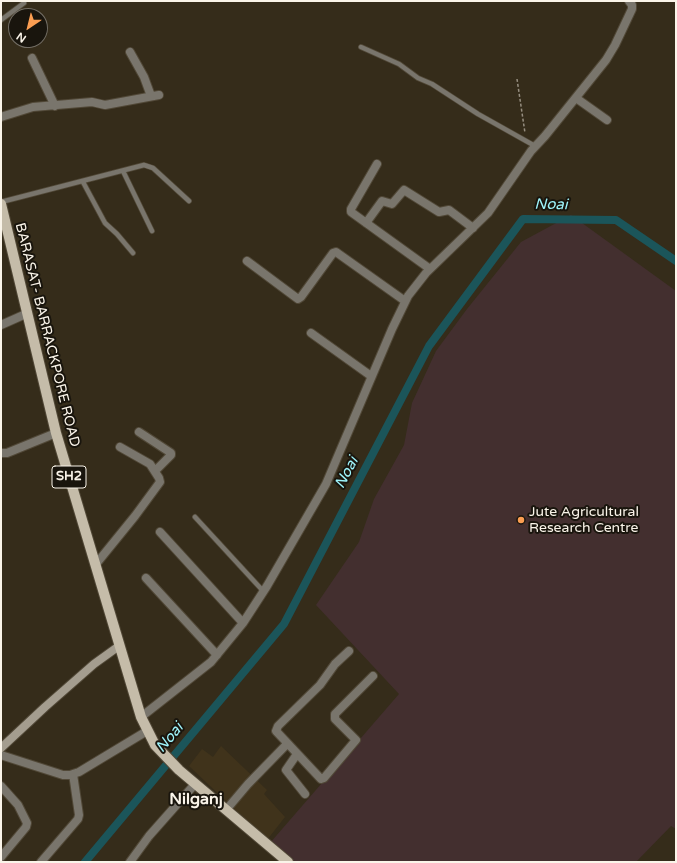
<!DOCTYPE html>
<style>
body{margin:0}
#map{position:relative;width:677px;height:863px;overflow:hidden;background:#352c1a;font-family:"Varela Round",sans-serif}
canvas{display:block}
.frame{position:absolute;inset:0;border:2px solid #faf4e9;pointer-events:none}
.north{position:absolute;left:8px;top:8px;width:40px;height:40px;box-sizing:border-box;background:#19150d;border:1px solid #736e65;border-radius:50%;rotate:215deg;font-size:11px;font-weight:700;line-height:16px;text-align:center;color:#faf4e9}
.north::after{content:'';display:block;margin:auto;width:14px;height:18px;background:#fb9e52;clip-path:polygon(50% 0,100% 100%,50% 72%,0 100%)}
</style>
<div id="map">
<canvas width="677" height="863"></canvas>
<div class="frame"></div>
<div class="north">N</div>
</div>
<script>
const c = document.querySelector('canvas').getContext('2d');
c.lineJoin = 'round';
function paint(path, color) { c.fillStyle = color; c.fill(path, 'evenodd'); }
const toPath = rows => new Path2D(rows.map(r => 'M' + r).join(''));
function stroke(path, color, width, dash) { c.strokeStyle = color; c.lineWidth = width; c.lineCap = dash ? 'butt' : 'round'; c.setLineDash(dash || []); c.stroke(path); }
function write(font, color, halo, rows, align = 'center') {
  c.font = font + ' "Varela Round",sans-serif'; c.lineWidth = 4; c.setLineDash([]); c.textBaseline = 'middle'; c.strokeStyle = halo; c.fillStyle = color; for (const [text, x, y, turn = 0] of rows) {
    c.save(); c.translate(x, y); c.rotate((+turn || 0) * Math.PI / 180); c.textAlign = isNaN(turn) ? turn : align; if (halo) c.strokeText(text, 0, 0); c.fillText(text, 0, 0); c.restore();
  }
}
const built = toPath([
 [221,746,267,790,264,794,285,817,267,840,189,766,202,749,213,757]
]);
const education = toPath([
 [571,215,676,291,676,829,671,826,636,862,290,862,270,843,399,694,316,605,359,542,374,499,404,445,412,403,436,351,467,309,521,242]
]);
const canal = toPath([
 [85,862,284,624,429,346,523,219,616,220,676,261]
]);
const path = toPath([
 [517,79,525,133]
]);
const service = toPath([
 [1,20,24,3],
 [361,47,399,64,418,78,432,84,478,114,535,146],
 [123,171,152,231],
 [83,182,105,223,117,234,133,253],
 [1,202,144,165,153,168,189,201],
 [195,517,264,592]
]);
const minor = toPath([
 [130,52,144,77,151,96],
 [32,58,55,106],
 [576,98,607,120],
 [1,117,33,107,92,102,105,105,159,95],
 [377,164,351,209,351,212,430,269],
 [366,223,382,201,392,204,404,190,439,212,449,210,473,228],
 [247,261,298,299,301,297,333,253,336,252,405,301],
 [1,325,28,313],
 [311,333,371,376],
 [139,432,171,453,171,455,155,471],
 [1,453,7,453,56,433],
 [160,532,243,623],
 [96,564,135,516,160,482,159,478,150,464,120,447],
 [146,578,217,655],
 [349,651,335,664,320,685,278,726,276,731,321,779,324,778,356,740,335,719,335,714,373,676],
 [141,717,211,662,243,623,267,586,326,484,392,329,408,296,426,273,488,213,531,151,545,136,606,60,615,45,632,9,632,5,629,1],
 [297,754,286,770,305,794],
 [1,755,63,775,70,775,79,772,147,731],
 [1,786,18,805,27,823,26,827,1,857],
 [226,810,248,784,287,744],
 [41,862,78,819,79,815,73,774],
 [130,862,149,836,195,784]
]);
const secondary = toPath([
 [1,748,45,707,94,664,119,646]
]);
const primary = toPath([
 [1,204,56,433,141,717,155,745,179,770,288,862]
]);
const markers = [
 [521,520,4,"#fb9e52"]
];
const shields = [
 [69,477,34]
];
const shieldNames = [
 ["SH2",69,477]
];
const streetNames = [
 ["BARASAT- BARRACKPORE ROAD",47,335,76]
];
const poiNames = [
 ["Jute Agricultural",529,512],
 ["Research Centre",529,528]
];
const waterNames = [
 ["Noai",551,205,1],
 ["Noai",347,473,-62],
 ["Noai",170,738,-50]
];
const quarterNames = [
 ["Nilganj",196,800]
];
paint(built, '#40331b');
paint(education, '#432f2f');
stroke(canal, '#1b555a', 8);
stroke(service, '#514837', 6);
stroke(minor, '#514837', 10);
stroke(secondary, '#514837', 10);
stroke(primary, '#514837', 12);
stroke(path, '#968e80', 1.5, [3, 2]);
stroke(service, '#79756c', 4.5);
stroke(minor, '#79756c', 8);
stroke(secondary, '#a49d8f', 8);
stroke(primary, '#c5bca9', 10);
for (const [x, y, r, color] of markers) { const dot = new Path2D(); dot.arc(x, y, r, 0, 2 * Math.PI); c.fillStyle = color; c.fill(dot); stroke(dot, '#19150d', 1.5); }
for (const [x, y, w] of shields) { const box = new Path2D(); box.roundRect(x - w / 2, y - 11, w, 22, 3); c.fillStyle = '#19150d'; c.fill(box); stroke(box, '#faf4e9', 1); }
write('bold 13px', '#faf4e9', null, shieldNames);
write('14px', '#faf4e9', '#19150d', streetNames);
write('14px', '#faf4e9', '#19150d', poiNames, 'left');
write('italic 15px', '#9ff5fc', '#19150d', waterNames);
write('bold 16px', '#faf4e9', '#19150d', quarterNames);
</script>
